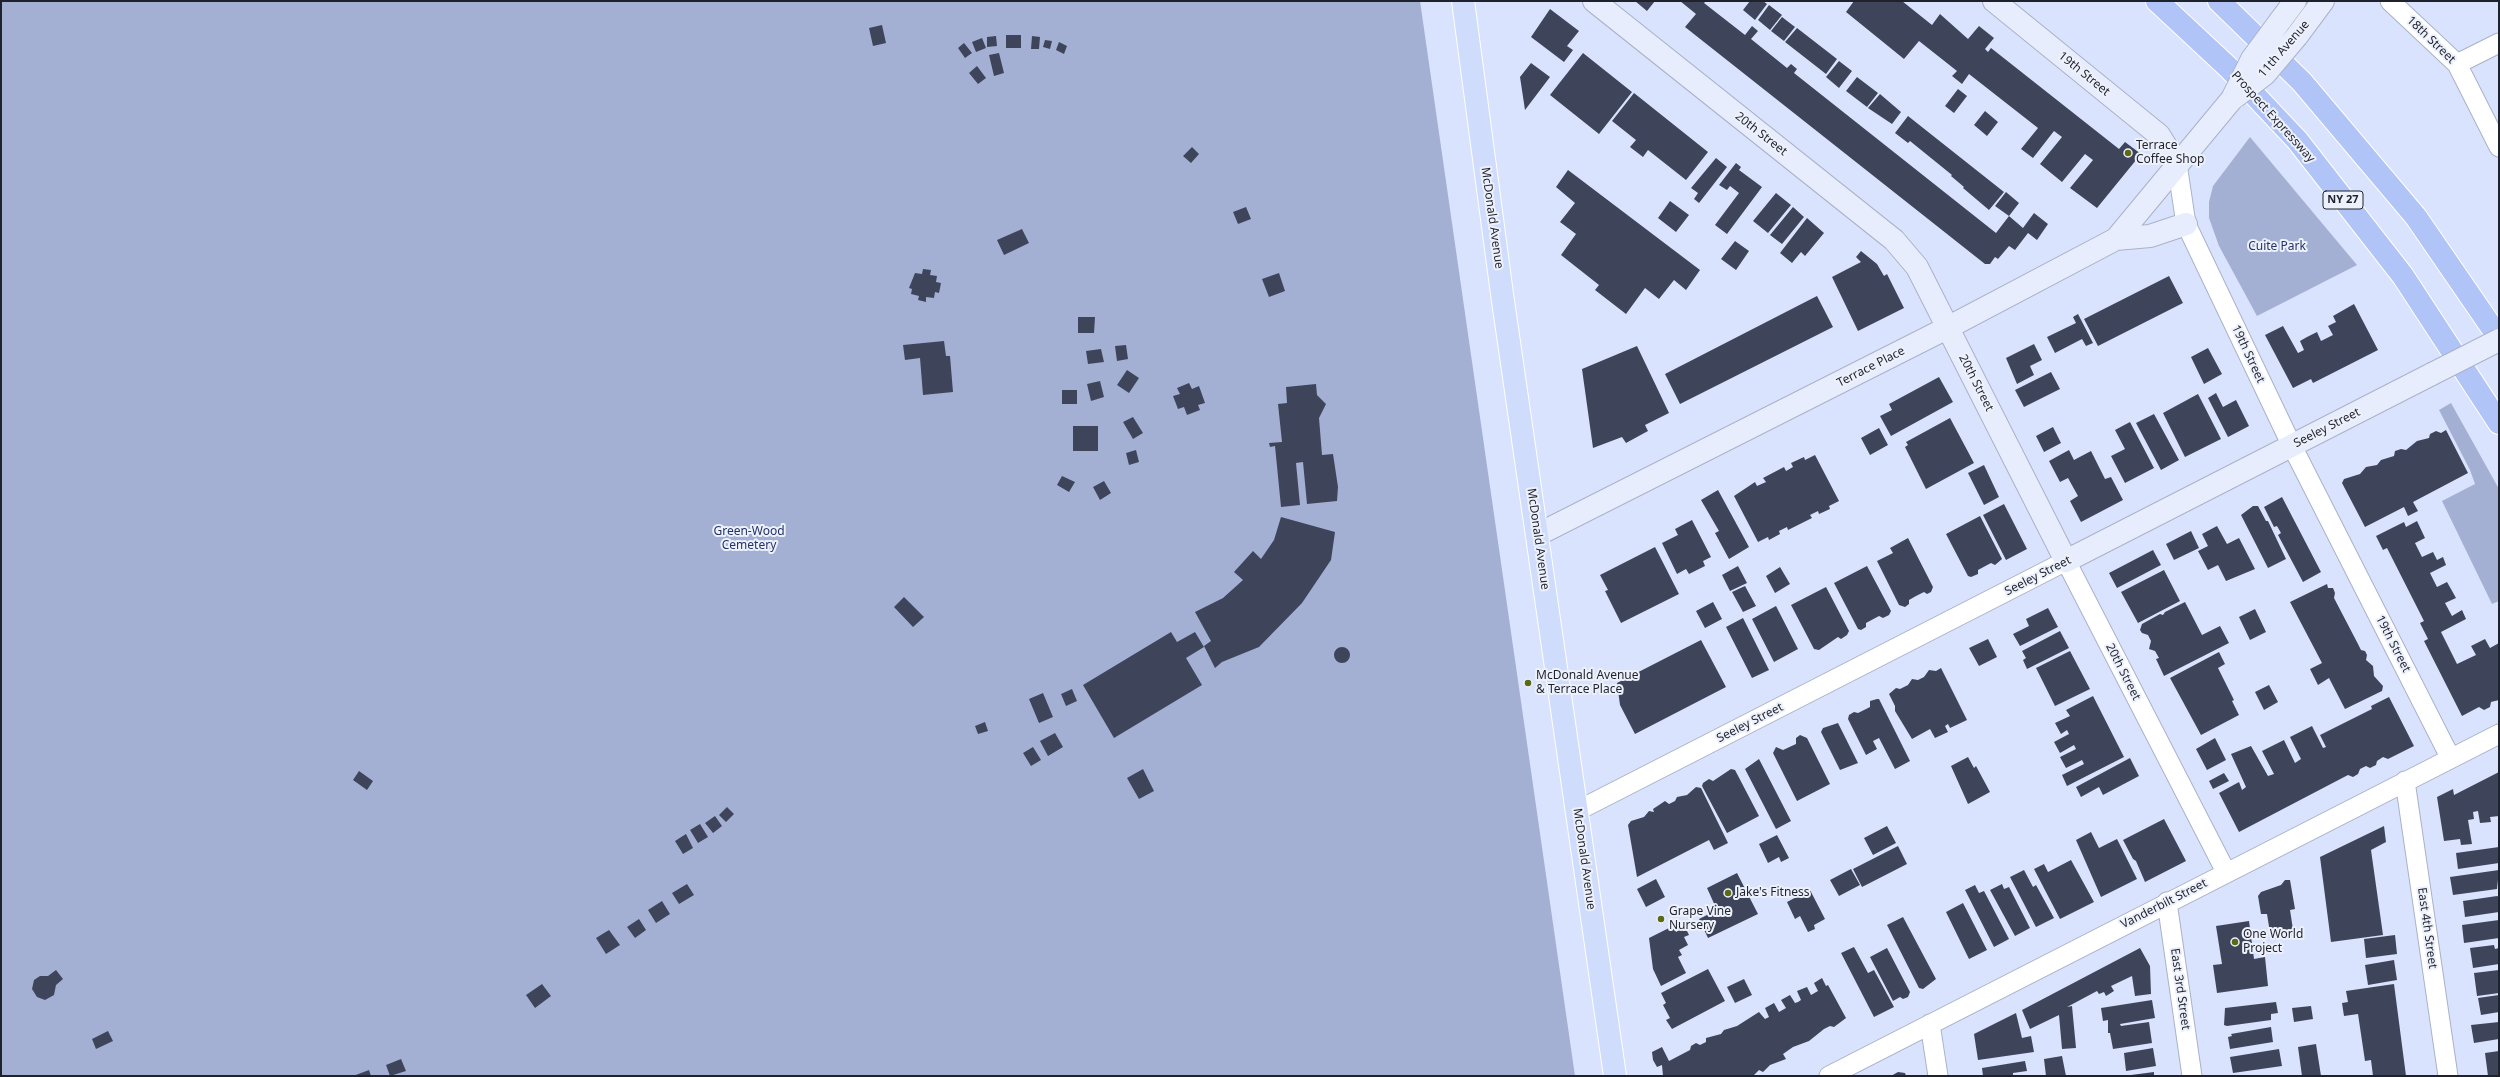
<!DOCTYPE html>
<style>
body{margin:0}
#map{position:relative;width:2500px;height:1077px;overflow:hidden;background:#dae3fd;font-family:"Noto Sans",sans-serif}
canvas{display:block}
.frame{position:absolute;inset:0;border:2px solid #1f222c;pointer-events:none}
</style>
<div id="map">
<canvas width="2500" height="1077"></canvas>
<div class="frame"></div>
</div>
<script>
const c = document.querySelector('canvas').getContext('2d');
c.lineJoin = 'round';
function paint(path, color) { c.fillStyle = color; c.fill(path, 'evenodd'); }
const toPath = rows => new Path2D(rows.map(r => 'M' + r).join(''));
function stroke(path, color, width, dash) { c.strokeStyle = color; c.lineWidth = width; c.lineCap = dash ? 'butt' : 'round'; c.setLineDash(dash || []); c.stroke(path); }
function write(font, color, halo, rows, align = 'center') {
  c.font = font + ' "Noto Sans",sans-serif'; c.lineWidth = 4; c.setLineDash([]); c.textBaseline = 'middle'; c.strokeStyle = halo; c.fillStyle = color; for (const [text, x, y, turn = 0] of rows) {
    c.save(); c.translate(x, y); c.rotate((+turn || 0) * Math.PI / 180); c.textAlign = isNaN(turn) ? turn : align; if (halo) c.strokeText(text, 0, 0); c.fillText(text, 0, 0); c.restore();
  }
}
const green = toPath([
 [1,1,1420,1,1575,1076,1,1076],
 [2250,137,2357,265,2257,316,2219,246,2209,218,2209,202,2213,186],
 [2451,403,2499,489,2499,601,2492,604,2442,501,2475,484,2470,470,2439,410]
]);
const building = toPath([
 [1635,1,1655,1,1647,11],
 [1680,1,1706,1,1704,3,1745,35,1752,26,1758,31,1751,39,1787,68,1791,64,1797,69,1794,73,1996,233,2009,216,2023,228,2034,213,2048,224,2037,240,2028,233,2015,250,2009,246,1998,259,1995,257,1990,264,1985,264,1685,27,1696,14],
 [1750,1,1763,1,1767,4,1755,20,1743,10],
 [1854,1,1902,1,1932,25,1940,14,1968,39,1979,26,1994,38,1985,49,1988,52,1991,48,2119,149,2125,142,2141,154,2097,208,2070,188,2093,160,2085,154,2062,182,2040,164,2062,137,2054,131,2033,158,2021,149,2038,128,1969,74,1962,84,1952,76,1957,71,1919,41,1904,59,1846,12],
 [1769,5,1782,15,1770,30,1758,20],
 [1550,9,1579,31,1567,46,1573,50,1564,62,1531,37],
 [1782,17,1795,27,1784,41,1771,31],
 [882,25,886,43,873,46,869,28],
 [1797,28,1837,59,1826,74,1785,42],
 [1006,35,1021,35,1021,48,1006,48],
 [996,36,997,46,987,47,987,37],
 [1032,36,1040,37,1039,49,1031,49],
 [982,38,986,48,976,52,972,42],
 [1045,40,1052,41,1050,49,1043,47],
 [1059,42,1067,46,1064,54,1056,50],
 [964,43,972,53,965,58,958,48],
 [999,53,1004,73,994,76,989,55],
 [1583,53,1632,92,1599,134,1550,95],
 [1839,61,1852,71,1839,88,1826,77],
 [1531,63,1550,77,1525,110,1520,77],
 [977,66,986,78,978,84,969,73],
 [1857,77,1878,93,1867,107,1846,91],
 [1958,89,1967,96,1954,113,1945,106],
 [1634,93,1708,152,1686,180,1648,150,1643,157,1630,147,1636,140,1612,121],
 [1880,94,1901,112,1892,124,1868,108],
 [1985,111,1998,122,1987,136,1974,125],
 [1908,116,2004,192,1989,210,1963,188,1964,187,1951,176,1952,175,1910,141,1908,143,1895,133],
 [1192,147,1199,154,1191,163,1183,156],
 [1716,158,1727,167,1699,203,1694,199,1698,193,1691,188],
 [1736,163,1741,167,1739,170,1762,187,1727,234,1715,225,1739,193,1730,186,1727,190,1719,185],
 [1568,170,1700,270,1686,290,1674,280,1659,299,1645,288,1626,314,1595,290,1599,285,1561,255,1576,234,1560,222,1575,203,1556,187],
 [2006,192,2019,203,2009,216,1995,206],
 [1776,193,1791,205,1768,233,1753,221],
 [1670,201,1689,215,1676,232,1658,218],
 [1246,207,1251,219,1238,224,1233,212],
 [1793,207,1804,217,1782,244,1770,235],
 [1807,218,1824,233,1805,256,1801,252,1792,263,1780,253],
 [1022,229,1029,243,1004,255,997,240],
 [1735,241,1749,251,1736,270,1721,259],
 [1861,251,1877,264,1884,276,1887,274,1904,308,1858,331,1832,277,1861,262,1856,257],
 [923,269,931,270,930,275,937,276,936,282,941,283,939,293,935,292,934,298,926,297,926,302,918,300,919,296,911,294,912,289,909,288,915,273,922,274],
 [1279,273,1285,291,1269,297,1262,279],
 [2169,276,2183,303,2098,346,2084,319],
 [1817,296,1833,327,1680,404,1665,374],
 [2354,304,2378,350,2313,383,2311,379,2293,388,2265,335,2283,326,2298,353,2304,350,2300,341,2307,337,2317,332,2321,341,2333,335,2328,326,2336,322,2333,316],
 [2078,314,2093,343,2086,346,2082,339,2055,353,2047,337,2076,323,2073,317],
 [1078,317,1095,317,1094,333,1078,333],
 [944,341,946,356,950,356,953,392,923,395,920,358,905,360,903,345],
 [2034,344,2042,360,2030,366,2034,375,2017,384,2006,358],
 [1126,345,1128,359,1117,361,1115,346],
 [1637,346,1669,413,1645,425,1648,431,1626,443,1622,437,1593,448,1582,369],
 [2208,348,2222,374,2204,384,2191,357],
 [1101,349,1104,362,1088,364,1086,351],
 [1127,370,1139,378,1129,393,1117,385],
 [2051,372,2060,389,2024,407,2015,390],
 [1939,377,1953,402,1891,436,1880,416,1892,410,1889,404],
 [1100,381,1104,397,1091,401,1087,384],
 [1189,383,1192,389,1199,386,1205,403,1198,405,1200,410,1187,415,1184,407,1178,409,1173,396,1180,394,1177,388],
 [1316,384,1317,395,1326,404,1319,418,1322,455,1333,454,1338,487,1337,501,1307,504,1303,462,1296,463,1300,505,1281,507,1275,446,1270,447,1269,443,1282,442,1278,404,1287,403,1286,387],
 [1062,390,1077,390,1077,404,1062,404],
 [2216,393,2223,407,2236,400,2249,426,2228,437,2208,398],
 [2198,394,2221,439,2185,457,2163,413],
 [2154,414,2179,460,2161,470,2136,423],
 [1133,417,1143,433,1133,439,1123,422],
 [1950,418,1974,463,1926,489,1905,447,1908,445,1906,442],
 [2130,422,2154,468,2125,483,2111,456,2125,449,2115,430],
 [1073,426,1098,426,1098,451,1073,451],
 [2053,427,2061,443,2044,452,2036,436],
 [1879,428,1888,445,1870,455,1861,438],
 [2446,430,2468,473,2413,502,2418,511,2408,516,2404,507,2365,527,2342,483,2344,479,2360,474,2366,467,2377,465,2381,460,2394,456,2395,451,2401,449,2406,450,2417,441,2429,438,2430,434,2436,431,2441,433],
 [1136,450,1139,462,1129,465,1126,453],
 [2069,450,2074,460,2091,451,2105,479,2111,477,2123,500,2081,522,2070,501,2078,496,2068,478,2060,482,2049,461],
 [1815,455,1839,501,1829,506,1830,509,1819,514,1818,511,1810,515,1812,518,1788,530,1787,527,1779,531,1780,534,1769,540,1768,537,1758,542,1734,496,1755,482,1757,486,1766,482,1763,478,1784,467,1786,471,1793,467,1791,463,1804,457,1805,460],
 [1984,465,1999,497,1984,505,1968,473],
 [1062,476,1075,482,1069,492,1057,485],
 [1104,481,1111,493,1100,500,1093,487],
 [1718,490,1749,547,1729,559,1715,533,1719,531,1701,500],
 [2282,497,2321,572,2303,582,2278,535,2281,533,2277,526,2274,527,2264,507],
 [2004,504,2027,549,2006,560,1983,515],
 [2253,506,2258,506,2266,521,2268,521,2286,559,2268,568,2241,515],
 [1980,516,2002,559,1995,565,1991,563,1978,570,1978,574,1971,577,1968,576,1946,534],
 [1281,517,1335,532,1331,560,1302,603,1259,647,1222,662,1215,668,1204,646,1211,641,1195,612,1223,598,1243,580,1234,572,1253,551,1261,559,1274,540],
 [1692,520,1711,557,1703,561,1705,566,1689,574,1686,569,1677,574,1662,543,1678,535,1675,529],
 [2417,521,2425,538,2415,543,2422,557,2433,552,2437,560,2443,557,2446,565,2430,573,2437,587,2447,582,2451,589,2456,598,2445,603,2452,616,2462,610,2466,619,2441,632,2457,664,2476,655,2471,646,2485,639,2490,648,2499,643,2499,700,2491,702,2490,707,2484,710,2479,707,2462,716,2424,641,2428,639,2420,623,2424,621,2387,548,2383,550,2376,536,2404,522,2406,527],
 [2217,526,2227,544,2239,538,2255,569,2226,581,2218,565,2208,570,2198,551,2208,546,2202,534],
 [2191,531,2199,548,2174,560,2166,544],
 [1908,538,1933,587,1931,592,1927,594,1924,592,1916,596,1909,600,1909,604,1905,607,1899,605,1877,561,1893,553,1890,548],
 [1655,547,1679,594,1621,623,1605,591,1608,590,1600,575],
 [2153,550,2161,565,2117,588,2109,573],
 [1738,566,1747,583,1730,591,1722,575],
 [1867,566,1891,611,1889,615,1883,618,1879,616,1866,623,1866,627,1861,630,1858,629,1834,583],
 [1780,567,1790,584,1775,593,1766,576],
 [2164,570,2180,601,2138,623,2121,592],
 [2327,584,2328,588,2333,588,2335,593,2334,598,2358,644,2361,650,2365,651,2367,655,2366,660,2373,666,2374,676,2383,686,2382,691,2345,709,2329,678,2318,685,2310,669,2322,663,2290,602],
 [1745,586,1756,606,1743,612,1732,592],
 [1826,587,1849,631,1847,635,1841,639,1838,637,1819,650,1814,649,1791,605],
 [904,597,924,617,913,627,894,607],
 [1713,602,1722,619,1705,628,1696,611],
 [2185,602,2202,635,2220,626,2229,643,2164,676,2156,659,2159,658,2155,651,2149,649,2151,641,2148,635,2142,633,2140,630,2142,624,2160,614,2163,615,2165,612],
 [1776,606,1798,649,1774,662,1752,619],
 [2048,608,2058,627,2020,646,2013,634,2029,626,2026,619],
 [2255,609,2266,632,2250,640,2239,617],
 [1743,618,1769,670,1752,678,1726,627],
 [2060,631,2069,648,2027,669,2023,660,2026,658,2022,651],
 [1171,632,1177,642,1195,632,1204,647,1186,658,1202,685,1114,738,1083,685],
 [1988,639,1997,657,1979,666,1969,648],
 [1701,640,1726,687,1635,734,1620,705,1617,683],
 '1334 655a8 8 0 1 1 16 0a8 8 0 1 1-16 0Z',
 [2070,651,2090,689,2055,706,2036,668],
 [2219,652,2225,664,2218,668,2234,700,2232,701,2239,715,2201,735,2170,678],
 [1941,668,1967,720,1950,728,1948,724,1945,726,1948,732,1935,738,1930,729,1912,739,1895,711,1895,706,1889,694,1896,688,1900,689,1908,685,1912,679,1918,680,1924,677,1929,670,1936,671],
 [2269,685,2278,702,2264,710,2255,692],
 [1072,689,1077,701,1066,706,1061,694],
 [1043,693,1053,717,1039,723,1029,699],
 [2093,696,2124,757,2067,786,2062,775,2084,764,2082,760,2066,768,2060,757,2076,749,2074,745,2060,753,2054,742,2069,734,2067,730,2061,734,2055,723,2070,716,2066,710],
 [2389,697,2414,746,2388,759,2383,757,2377,761,2376,765,2370,768,2366,766,2360,769,2358,774,2353,777,2348,775,2239,832,2219,793,2239,782,2242,790,2246,787,2231,754,2251,746,2268,776,2274,774,2262,751,2284,740,2295,763,2301,759,2290,737,2312,726,2323,748,2326,747,2320,735,2372,709,2371,706],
 [1877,699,1879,699,1910,761,1895,769,1879,738,1873,741,1877,749,1866,755,1848,719,1849,715,1854,712,1858,713,1870,707,1870,701],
 [985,722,988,731,978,734,975,726],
 [1838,723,1858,763,1840,770,1821,732,1823,728],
 [1055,733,1063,747,1048,756,1040,741],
 [1800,735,1807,738,1830,784,1797,801,1773,753,1776,747,1783,750,1796,744,1796,738],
 [2215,738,2226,760,2207,770,2196,749],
 [1033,747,1041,760,1031,766,1023,753],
 [1968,757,1974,768,1976,766,1990,792,1968,804,1951,766],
 [2130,758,2139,776,2103,795,2099,787,2081,797,2076,787],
 [1759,759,1791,821,1776,829,1745,769],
 [1143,769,1154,791,1139,799,1127,778],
 [1731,769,1735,770,1759,816,1727,833,1702,786,1703,783,1709,779,1713,781],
 [359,771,373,781,367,790,353,780],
 [2499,772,2499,816,2490,817,2491,822,2480,823,2478,811,2473,812,2474,819,2468,820,2472,844,2461,845,2460,839,2444,841,2437,797,2453,789,2454,795],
 [2224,773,2229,781,2213,789,2209,781],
 [1696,787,1701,788,1728,843,1714,850,1709,840,1637,877,1628,825,1631,821,1644,817,1649,811,1654,812,1653,809,1665,801,1669,804,1675,801,1677,797,1687,795],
 [727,807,734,814,726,822,719,815],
 [715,816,722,826,713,833,705,823],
 [2164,819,2186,861,2145,882,2136,861,2133,859,2123,840],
 [700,824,708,837,698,843,690,830],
 [1887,826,1896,843,1873,855,1864,838],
 [2384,826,2386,842,2371,850,2383,935,2331,942,2320,857],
 [2091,832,2099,848,2117,839,2137,879,2101,897,2076,840],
 [686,834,693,848,683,854,675,841],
 [1777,835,1789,858,1781,862,1779,857,1768,863,1759,844],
 [1898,846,1907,864,1862,887,1853,869],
 [2499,847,2499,863,2458,869,2456,853],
 [2071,860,2094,902,2060,919,2034,869,2044,864,2048,872],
 [1851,869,1860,885,1839,896,1830,880],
 [2024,870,2033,887,2036,885,2054,918,2036,927,2010,877],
 [2499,870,2497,889,2453,895,2450,877],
 [1737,873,1758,914,1708,938,1699,919,1717,910,1707,888],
 [1656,879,1665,897,1646,907,1637,889],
 [2285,880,2290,880,2295,909,2290,910,2294,936,2271,939,2267,914,2261,914,2258,896,2261,892,2281,885],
 [687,884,694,895,679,904,672,893],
 [2002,884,2004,889,2009,887,2030,928,2015,936,1990,890],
 [1975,885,1979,893,1984,891,2009,939,1994,947,1965,890],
 [1810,890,1825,919,1814,925,1815,929,1808,932,1800,916,1795,919,1787,902],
 [2497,896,2499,897,2499,912,2465,917,2463,901],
 [662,901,670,914,656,923,648,910],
 [1963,903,1987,950,1969,959,1946,912],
 [1903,917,1936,979,1923,989,1919,988,1887,925],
 [639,919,646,930,635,938,627,927],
 [2499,920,2499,938,2464,943,2462,925],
 [2249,921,2254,959,2265,957,2268,986,2217,993,2213,965,2222,964,2216,926],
 [1673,926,1676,932,1685,927,1689,935,1684,937,1688,945,1679,950,1682,955,1678,957,1686,973,1661,986,1653,969,1649,938],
 [609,930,620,945,606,954,596,938],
 [2395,935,2397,954,2366,958,2364,939],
 [2494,945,2495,949,2499,948,2499,964,2473,968,2470,948],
 [1854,947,1868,973,1874,970,1894,1007,1874,1017,1841,953],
 [1887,948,1910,992,1908,997,1903,999,1900,997,1893,1001,1870,957],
 [2140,948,2150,966,2151,994,2135,996,2132,976,2111,986,2114,991,2106,996,2104,992,2099,994,2097,991,2067,1007,2072,1006,2076,1048,2062,1049,2059,1015,2030,1029,2022,1010],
 [2394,960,2397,980,2368,985,2365,965],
 [1708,969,1725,1001,1672,1029,1666,1020,1670,1018,1663,1005,1666,1003,1661,993],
 [56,970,63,979,56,985,54,995,45,1000,37,997,32,989,34,980,40,976,48,976],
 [2499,970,2499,993,2477,996,2474,973],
 [1822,978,1826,986,1828,985,1846,1018,1834,1027,1830,1026,1824,1029,1809,1041,1793,1047,1783,1054,1786,1059,1770,1065,1763,1072,1759,1070,1753,1076,1663,1076,1662,1065,1657,1067,1653,1060,1652,1052,1662,1047,1669,1061,1690,1050,1691,1046,1696,1043,1700,1045,1706,1042,1706,1038,1721,1034,1724,1030,1737,1026,1759,1012,1765,1019,1769,1017,1765,1008,1774,1003,1779,1012,1786,1008,1781,1000,1790,995,1795,1003,1798,1002,1801,1000,1797,991,1807,987,1811,995,1818,991,1814,983],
 [1744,979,1752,995,1735,1003,1727,987],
 [542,984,551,996,535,1008,526,995],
 [2394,984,2406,1076,2373,1076,2371,1060,2365,1061,2358,1014,2344,1016,2342,1003,2348,1002,2346,991],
 [2499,995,2499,1012,2481,1015,2478,998],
 [2152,1000,2155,1018,2120,1024,2121,1026,2149,1022,2152,1043,2113,1049,2110,1033,2108,1033,2108,1020,2103,1021,2101,1008],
 [2276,1002,2278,1013,2271,1014,2271,1020,2227,1026,2224,1025,2225,1008],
 [2311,1006,2313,1019,2294,1022,2292,1008],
 [2016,1013,2022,1038,2031,1036,2034,1052,1978,1060,1974,1034],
 [2499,1022,2499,1039,2474,1043,2471,1025],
 [2271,1027,2273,1042,2230,1049,2228,1037,2232,1036,2231,1034],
 [108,1031,113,1041,96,1049,92,1039],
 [2316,1044,2321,1076,2302,1076,2298,1047],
 [2153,1048,2156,1066,2126,1071,2124,1053],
 [2279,1049,2282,1066,2233,1073,2230,1057],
 [2499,1051,2499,1076,2488,1076,2485,1053],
 [2062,1056,2066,1076,2046,1076,2044,1059],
 [401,1059,406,1071,390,1076,386,1065],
 [2025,1061,2027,1071,2013,1073,2013,1076,1983,1076,1982,1068],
 [369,1070,371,1076,353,1076],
 [1898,1072,1905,1073,1906,1076,1891,1076],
 [2154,1072,2154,1076,2131,1076,2131,1075]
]);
const street = toPath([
 [2390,1,2457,64,2499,147],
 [2457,64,2499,43],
 [2177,164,2186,224,2292,446,2450,757],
 [2405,781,2448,1076],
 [1577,811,2066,561,2226,872],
 [2167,902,2192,1076],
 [1930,1024,1938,1076],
 [1829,1076,2499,734]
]);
const secondary = toPath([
 [1594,1,1894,240,1917,267,2066,561,2432,374],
 [1994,1,2159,135,2177,164],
 [2280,21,2295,1],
 [2297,36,2323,1],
 [2116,239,2150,236,2186,224],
 [1537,535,1949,327,2116,239,2232,99]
]);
const primary = toPath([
 [1463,1,1502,294,1615,1076]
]);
const highway = toPath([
 [2157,1,2230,69,2297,140,2403,276,2499,423],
 [2219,1,2302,82,2416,217,2499,338]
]);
const secondaryBridge = toPath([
 [2235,97,2265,74,2297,36],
 [2232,99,2252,59,2280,21],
 [2432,374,2499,340]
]);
const markers = [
 [2128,153,4,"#5b6b15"],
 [1528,683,4,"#5b6b15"],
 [1728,893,4,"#5b6b15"],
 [1661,919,4,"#5b6b15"],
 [2235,942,4,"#5b6b15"]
];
const shields = [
 [2343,200,40]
];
const shieldNames = [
 ["NY 27",2343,200]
];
const streetNames = [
 ["18th Street",2431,40,44],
 ["11th Avenue",2284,49,-49],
 ["19th Street",2084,74,39],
 ["Prospect Expressway",2273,117,48],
 ["20th Street",1761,134,38],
 ["McDonald Avenue",1492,218,82],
 ["19th Street",2248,354,65],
 ["Terrace Place",1871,367,-27],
 ["20th Street",1976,383,63],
 ["Seeley Street",2327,428,-27],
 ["McDonald Avenue",1538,539,82],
 ["Seeley Street",2038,576,-27],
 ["19th Street",2393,644,63],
 ["20th Street",2123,672,63],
 ["Seeley Street",1750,723,-27],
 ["McDonald Avenue",1584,859,82],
 ["Vanderbilt Street",2164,904,-27],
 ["East 4th Street",2427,928,82],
 ["East 3rd Street",2180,989,82]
];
const poiNames = [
 ["Terrace",2136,146],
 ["Coffee Shop",2136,160],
 ["McDonald Avenue",1536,676],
 ["& Terrace Place",1536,690],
 ["Jake's Fitness",1736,893],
 ["Grape Vine",1669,912],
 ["Nursery",1669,926],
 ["One World",2243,935],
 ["Project",2243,949]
];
const parkNames = [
 ["Cuite Park",2277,247],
 ["Green-Wood",749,532],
 ["Cemetery",749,546]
];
paint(green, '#a4b0d3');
paint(building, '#3e455a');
stroke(street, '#a9b2ca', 21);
stroke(secondary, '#a9b2ca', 24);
stroke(primary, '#fff', 24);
stroke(highway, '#fff', 24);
stroke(street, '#fff', 19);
stroke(secondary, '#e8edfd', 22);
stroke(primary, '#d0dcfb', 22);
stroke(highway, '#b1c4f8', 22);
stroke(secondaryBridge, '#a9b2ca', 24, []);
stroke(secondaryBridge, '#e8edfd', 22);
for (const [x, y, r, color] of markers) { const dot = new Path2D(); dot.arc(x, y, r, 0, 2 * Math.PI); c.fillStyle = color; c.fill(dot); stroke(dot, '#edf1fb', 1.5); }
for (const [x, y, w] of shields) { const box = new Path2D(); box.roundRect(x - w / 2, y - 9, w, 18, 3); c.fillStyle = '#edf1fb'; c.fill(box); stroke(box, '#1f222c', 1); }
write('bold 11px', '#1f222c', null, shieldNames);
write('12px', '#1f222c', '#edf1fb', streetNames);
write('12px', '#1f222c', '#edf1fb', poiNames, 'left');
write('12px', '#243267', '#edf1fb', parkNames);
</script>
